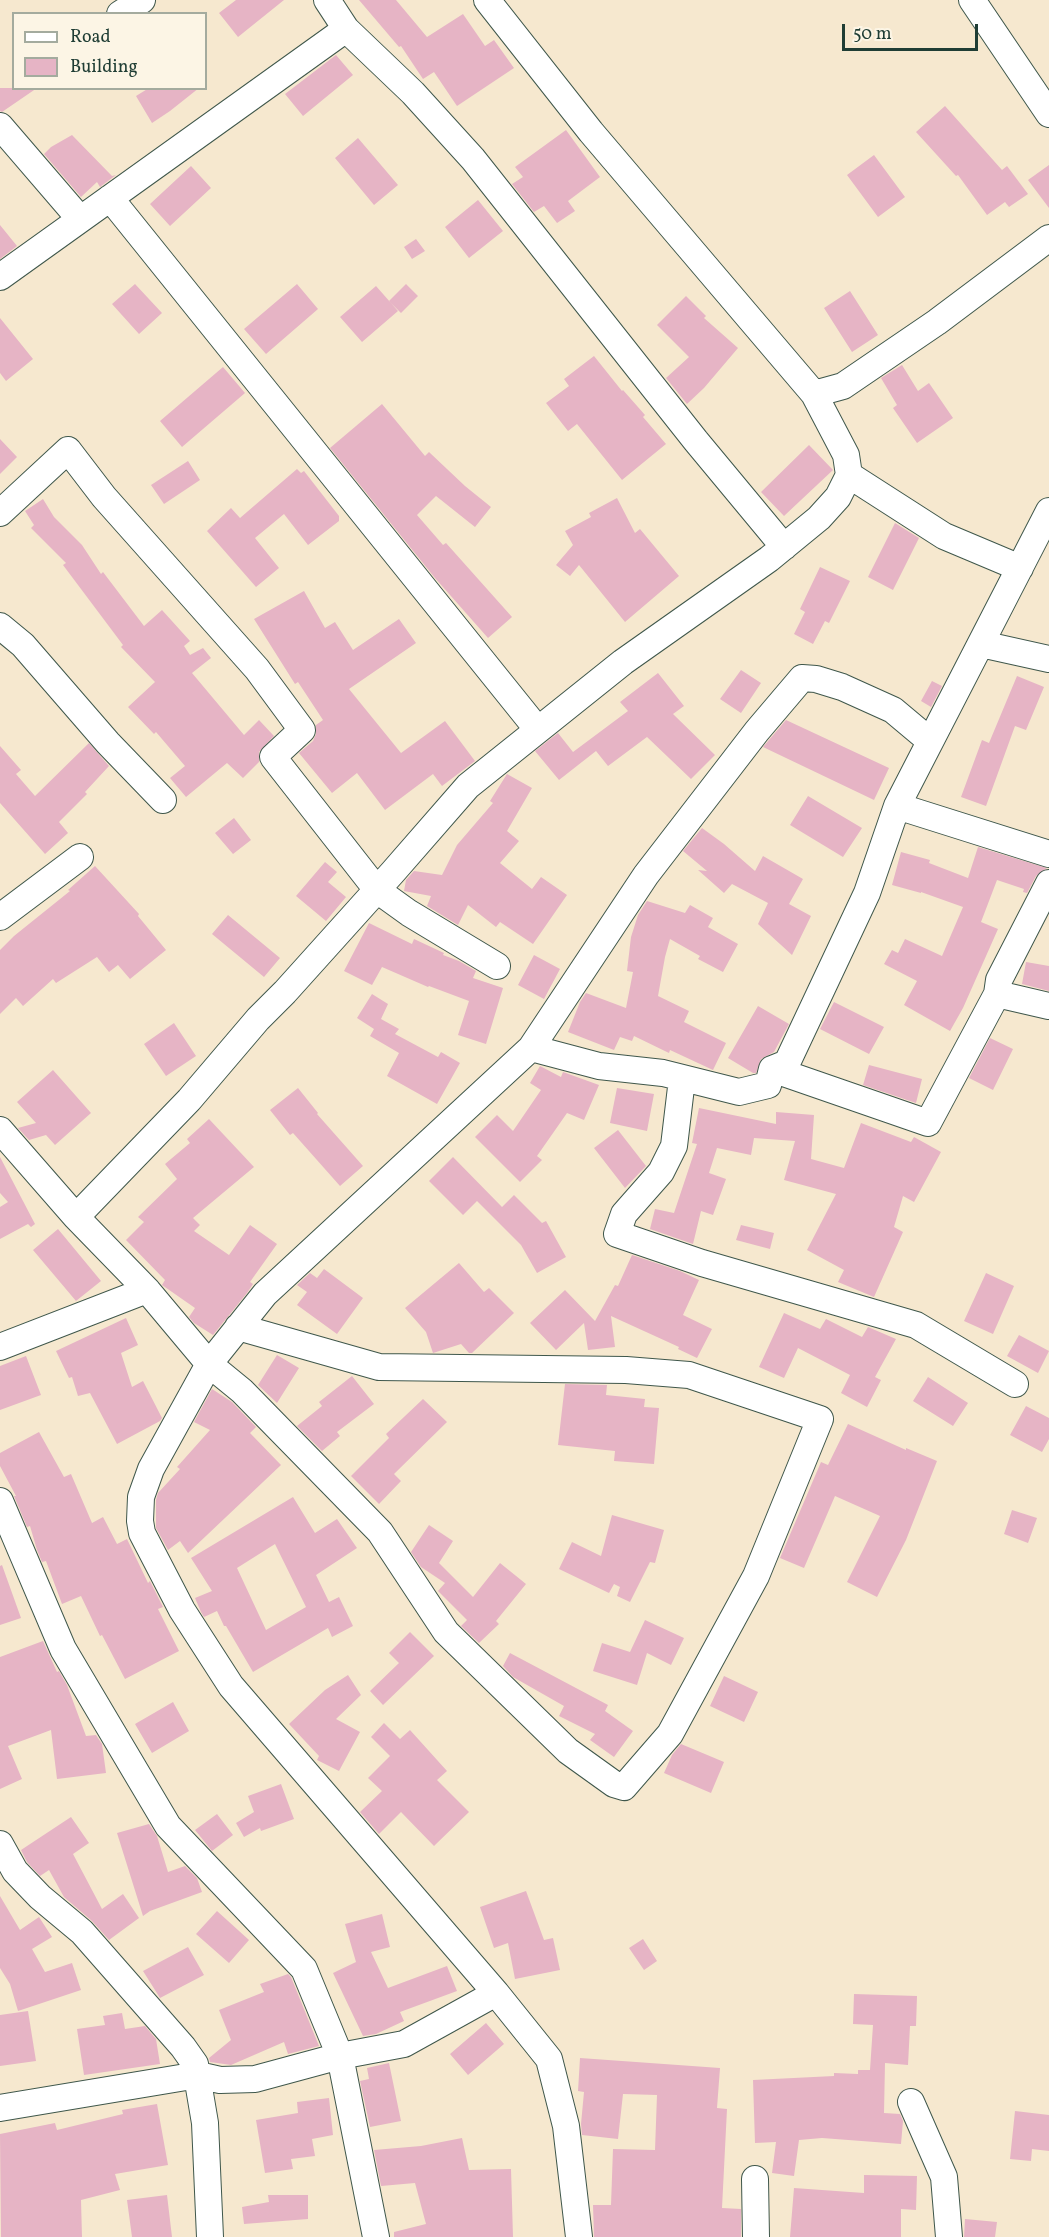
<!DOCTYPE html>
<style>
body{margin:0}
#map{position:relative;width:1049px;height:2237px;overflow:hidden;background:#f6e8cf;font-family:Vollkorn,serif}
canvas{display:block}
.legend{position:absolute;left:12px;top:12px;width:195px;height:78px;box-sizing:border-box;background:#fcf5e5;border:2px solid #a4ab9e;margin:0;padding:8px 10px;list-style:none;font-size:18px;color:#1f3d34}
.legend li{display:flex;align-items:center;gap:12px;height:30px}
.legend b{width:30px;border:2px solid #a4ab9e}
.scale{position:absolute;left:842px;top:24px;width:136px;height:27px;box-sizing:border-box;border:3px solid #1f3d34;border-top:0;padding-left:8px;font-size:18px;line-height:21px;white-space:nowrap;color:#1f3d34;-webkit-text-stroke:4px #fcf5e5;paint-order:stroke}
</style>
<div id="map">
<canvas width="1049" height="2237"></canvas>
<ul class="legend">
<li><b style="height:8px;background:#fff"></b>Road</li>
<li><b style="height:16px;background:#e6b4c5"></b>Building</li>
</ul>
<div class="scale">50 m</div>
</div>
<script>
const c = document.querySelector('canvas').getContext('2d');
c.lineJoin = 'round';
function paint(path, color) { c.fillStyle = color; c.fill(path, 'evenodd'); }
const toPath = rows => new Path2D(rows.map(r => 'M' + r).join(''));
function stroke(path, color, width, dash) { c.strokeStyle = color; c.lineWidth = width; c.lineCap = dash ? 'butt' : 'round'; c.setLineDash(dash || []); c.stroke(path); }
const building = toPath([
 [236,0,284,0,238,37,219,13],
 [359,0,396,0,427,37,463,14,485,46,494,40,514,68,457,106,434,72,423,79,401,46,399,47],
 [336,55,353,75,303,116,285,94],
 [0,88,37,88,2,112,0,111],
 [149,88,199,88,170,111,152,123,136,96],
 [945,106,1002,170,1007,166,1028,194,1009,207,1005,202,987,215,958,175,956,176,916,132],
 [566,130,600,177,568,201,575,211,557,223,544,206,534,212,512,184,523,177,515,167],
 [72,135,112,176,116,175,100,187,97,182,81,197,44,154,51,147],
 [358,138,398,185,374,205,335,158],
 [874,155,905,197,878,217,847,175],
 [1049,165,1049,208,1028,180],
 [191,166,211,188,170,226,150,204],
 [478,200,503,231,469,258,445,227],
 [0,225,17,246,0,259],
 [416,239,425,251,412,259,404,247],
 [135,284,162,313,139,334,112,304],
 [297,284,318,309,266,354,244,329],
 [406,284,418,296,401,313,389,301],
 [376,286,398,311,362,342,340,317],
 [850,291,878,335,852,352,824,308],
 [686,296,706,316,704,318,738,348,704,388,687,404,666,378,689,357,657,325],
 [0,318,33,359,6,381,0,373],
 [594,356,622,391,623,390,645,415,643,417,666,444,622,480,577,424,568,431,546,403,569,386,564,379],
 [902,365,918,391,929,383,953,418,917,443,893,408,897,405,881,378],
 [223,367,245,393,182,447,160,421],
 [382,404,425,456,429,452,465,486,491,507,475,527,436,496,417,515,443,545,446,543,512,617,488,638,435,578,330,448],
 [0,439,17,457,0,474],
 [809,445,833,470,784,516,761,492],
 [188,461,200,480,164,504,151,485],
 [297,469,301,473,304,471,339,516,339,521,308,545,284,514,255,538,279,568,256,587,207,531,231,508,240,518],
 [617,498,635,533,640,529,679,576,625,622,579,565,570,576,556,565,573,545,565,531,591,517,589,513],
 [43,499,54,517,82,545,101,574,103,572,144,626,162,610,190,641,184,646,190,655,203,648,211,658,192,673,244,735,259,720,274,736,259,752,259,762,243,778,227,763,186,797,170,778,185,766,156,732,154,734,128,707,155,682,121,647,123,645,63,565,66,563,31,528,34,525,25,511],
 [895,523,919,538,893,590,868,577],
 [820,567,850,581,829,623,825,621,813,644,794,634,805,612,800,609],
 [304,591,325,628,335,622,353,650,399,619,416,643,349,689,401,753,445,721,475,761,442,786,433,774,385,810,357,773,332,793,299,753,313,741,316,734,316,725,323,720,298,682,295,684,254,619],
 [741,670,761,683,741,713,720,699],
 [658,673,684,706,673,714,715,755,691,779,647,737,608,766,596,751,559,780,535,751,558,733,573,752,628,711,620,702],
 [1017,676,1044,687,1026,730,1015,726,986,806,961,797,982,740,989,743],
 [932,681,942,686,931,707,921,701],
 [786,720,889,768,874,800,763,747],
 [89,743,109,766,85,792,87,794,59,822,68,833,45,854,0,803,0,746,21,770,16,774,35,796],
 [507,774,532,788,507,831,519,841,500,863,532,889,541,877,567,895,533,944,500,922,496,927,468,905,458,925,427,906,431,896,404,891,406,880,414,871,442,875,457,845,493,803,490,801],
 [808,796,862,828,843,857,790,825],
 [234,818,251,840,233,854,215,833],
 [702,828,724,844,755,871,763,856,803,879,789,904,811,916,792,955,758,924,768,903,732,884,724,893,698,870,707,871,683,851],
 [978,847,1047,868,1036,876,1027,893,1023,892,1024,889,997,880,981,922,998,929,963,1008,950,1031,904,1005,917,981,884,964,892,950,898,953,905,939,942,956,963,907,921,892,921,893,892,885,901,852,930,860,929,863,968,878],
 [325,862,337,872,328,882,346,897,326,921,296,896],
 [95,866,139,914,138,916,166,950,130,979,118,965,109,972,97,957,56,983,53,979,23,1006,16,998,0,1014,0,950,14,936,70,891,68,890],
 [647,901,685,913,690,905,713,918,708,927,738,944,723,972,698,959,700,956,670,939,665,957,658,996,689,1011,684,1022,726,1043,713,1070,670,1050,669,1053,634,1036,632,1041,620,1037,614,1050,568,1032,580,1002,586,993,626,1008,633,972,627,971,631,937,638,915],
 [228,915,280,958,264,977,212,934],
 [369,923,412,944,414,939,444,953,443,955,459,961,476,971,473,978,503,988,486,1044,458,1035,469,1001,429,986,428,987,382,967,372,985,344,971],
 [534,955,560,969,544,999,518,985],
 [1026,962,1049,966,1049,991,1022,984],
 [372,994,388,1004,381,1019,399,1029,395,1034,438,1057,441,1052,460,1063,437,1104,387,1076,399,1053,370,1036,374,1029,357,1018],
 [834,1002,884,1027,869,1054,820,1029],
 [758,1006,789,1024,774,1052,761,1059,756,1073,753,1073,728,1058],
 [174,1023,196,1056,166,1076,144,1044],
 [990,1038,1013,1049,993,1090,969,1078],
 [869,1065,922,1079,916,1103,863,1085],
 [540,1066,561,1077,563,1072,599,1085,584,1120,567,1113,537,1156,542,1160,520,1182,475,1137,497,1115,513,1131,541,1090,530,1083],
 [53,1070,91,1113,55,1145,46,1135,29,1140,18,1128,36,1123,17,1102],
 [298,1088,318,1113,317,1114,363,1166,340,1186,293,1133,290,1135,270,1110],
 [617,1088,654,1094,647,1131,610,1123],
 [699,1108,776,1124,776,1112,814,1115,811,1159,844,1168,861,1123,911,1142,914,1137,941,1152,914,1202,903,1196,894,1227,903,1232,874,1297,838,1282,844,1270,807,1250,836,1194,784,1180,795,1141,754,1138,751,1155,717,1148,709,1173,726,1179,713,1215,701,1211,693,1244,650,1229,655,1209,674,1213,697,1144,692,1143],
 [209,1119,254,1167,193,1218,200,1225,194,1231,229,1255,250,1225,277,1244,250,1282,253,1284,247,1293,213,1335,194,1323,189,1317,195,1308,162,1285,165,1280,126,1240,144,1222,138,1217,177,1179,165,1164,190,1143,187,1139],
 [618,1130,646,1166,625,1188,594,1148],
 [0,1157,35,1224,31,1227,28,1224,0,1239,0,1207,8,1202,0,1193],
 [453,1157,502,1207,514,1195,542,1223,546,1221,566,1257,537,1273,521,1245,477,1201,463,1215,429,1181],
 [741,1225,774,1233,770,1249,736,1240],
 [58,1229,101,1281,76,1301,33,1250],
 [632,1255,680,1271,699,1280,683,1315,712,1329,697,1358,678,1349,679,1347,611,1316,615,1347,588,1350,584,1323,556,1350,530,1323,565,1290,595,1321,615,1285,618,1286],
 [459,1263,484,1292,489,1288,514,1313,472,1353,469,1353,461,1344,433,1353,426,1332,405,1308],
 [324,1269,363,1298,337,1334,297,1305,307,1292,297,1285,310,1273,317,1278],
 [986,1273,1014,1286,993,1334,964,1321],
 [784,1313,820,1329,826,1319,862,1337,868,1327,896,1339,875,1377,881,1380,867,1407,841,1393,850,1375,798,1348,784,1378,759,1367],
 [126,1318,138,1345,121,1353,132,1387,143,1381,162,1418,160,1421,117,1444,90,1393,78,1396,72,1377,69,1378,56,1351],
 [1019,1335,1049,1351,1038,1373,1007,1356],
 [277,1355,299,1368,277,1403,258,1385],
 [26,1356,41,1395,0,1410,0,1366],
 [352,1376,374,1404,337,1432,340,1436,322,1451,297,1426,322,1406,319,1402],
 [928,1377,968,1403,953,1426,913,1401],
 [565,1384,607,1385,606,1395,645,1399,644,1407,659,1408,654,1464,614,1461,615,1451,558,1445],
 [212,1389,232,1402,256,1427,250,1433,281,1465,188,1553,180,1541,168,1550,156,1528,156,1500,158,1493,180,1469,177,1467,210,1430,194,1422],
 [423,1399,447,1422,394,1474,401,1481,379,1504,351,1476,389,1438,386,1434],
 [1026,1406,1049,1418,1049,1439,1042,1452,1010,1435],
 [848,1424,906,1450,906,1448,937,1461,906,1540,877,1597,847,1582,880,1516,835,1496,804,1568,780,1558,821,1462,828,1465],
 [39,1432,64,1477,71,1474,92,1523,103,1517,117,1544,127,1539,148,1583,150,1581,163,1607,158,1609,179,1651,125,1679,102,1635,100,1636,81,1596,62,1604,46,1561,42,1562,37,1550,30,1526,27,1527,14,1496,16,1496,0,1466,0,1453],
 [293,1497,315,1533,337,1519,357,1548,316,1575,329,1602,339,1597,353,1626,332,1637,328,1628,253,1672,226,1626,224,1626,217,1611,204,1617,201,1612,195,1598,212,1591,191,1558],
 [275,1544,306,1607,266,1630,237,1568],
 [1012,1510,1037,1518,1028,1543,1004,1534],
 [612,1515,664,1530,655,1563,650,1562,630,1602,617,1596,620,1587,614,1584,609,1593,559,1569,572,1542,601,1556],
 [429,1525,453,1541,439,1563,473,1597,500,1563,526,1584,496,1621,499,1624,479,1643,461,1626,467,1620,438,1591,445,1583,421,1567,411,1552],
 [2,1565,21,1618,0,1625,0,1566],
 [645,1620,684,1638,671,1665,647,1653,637,1685,593,1671,602,1643,630,1652],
 [410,1632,434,1656,383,1705,370,1691,399,1663,389,1653],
 [43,1641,57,1672,59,1671,67,1685,86,1736,96,1735,102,1744,106,1773,57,1779,51,1730,8,1746,22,1779,0,1789,0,1657],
 [510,1653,608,1705,605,1711,633,1731,614,1757,590,1740,595,1734,559,1716,564,1706,513,1677,503,1666],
 [348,1675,361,1695,336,1719,360,1732,339,1771,317,1760,319,1756,289,1724,325,1690],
 [724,1676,758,1692,744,1722,710,1706],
 [173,1702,189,1731,152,1753,135,1724],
 [384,1723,400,1739,410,1730,447,1771,437,1780,469,1812,434,1846,401,1812,379,1834,360,1812,382,1791,368,1778,390,1756,371,1737],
 [681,1744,724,1762,711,1793,664,1773,672,1755],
 [281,1784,294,1819,261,1831,260,1828,244,1837,236,1823,254,1812,248,1796],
 [217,1814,233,1835,212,1851,195,1830],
 [71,1817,89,1843,73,1854,102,1909,123,1894,139,1918,109,1940,92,1921,64,1897,49,1870,40,1876,27,1862,21,1850],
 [149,1824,157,1836,168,1872,185,1866,197,1878,202,1892,150,1911,143,1916,117,1833],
 [526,1891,544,1940,553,1938,560,1970,515,1979,508,1943,494,1948,480,1907],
 [0,1896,20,1930,39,1917,52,1937,32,1949,45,1972,72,1963,81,1990,18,2011,10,1984,0,1968],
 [217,1911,249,1940,229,1963,196,1934],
 [382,1914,390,1947,371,1952,388,1988,447,1966,457,1991,400,2012,404,2021,376,2034,363,2036,333,1973,356,1962,345,1924],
 [643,1939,657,1961,644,1970,629,1948],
 [188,1947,204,1975,160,1998,143,1971],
 [288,1974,291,1977,319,2046,288,2054,284,2042,231,2065,210,2062,209,2058,231,2040,219,2010,264,1992,260,1984],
 [854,1994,917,1996,916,2026,910,2026,908,2065,885,2063,884,2113,900,2114,903,2121,901,2144,822,2138,799,2140,794,2176,772,2173,776,2142,755,2143,753,2080,834,2076,834,2073,858,2074,858,2070,870,2070,873,2025,853,2024],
 [28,2011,36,2061,0,2066,0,2015],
 [122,2013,125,2029,145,2026,156,2039,160,2064,84,2075,77,2029,105,2025,103,2016],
 [486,2023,504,2044,468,2075,450,2054],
 [580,2058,720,2068,717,2108,727,2109,722,2208,741,2209,741,2237,594,2237,593,2205,611,2205,613,2149,655,2150,657,2095,623,2094,618,2139,582,2135,581,2124,584,2092,578,2091],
 [389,2063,401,2121,370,2127,360,2081,369,2079,367,2068],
 [329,2098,333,2135,312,2139,315,2156,291,2159,293,2169,265,2173,256,2120,298,2113,297,2102],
 [157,2104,168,2165,115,2174,120,2190,81,2200,82,2237,1,2237,0,2134,55,2123,57,2130,123,2114,122,2110],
 [1015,2111,1049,2115,1049,2151,1032,2149,1031,2161,1010,2159],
 [462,2138,469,2170,511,2169,513,2237,394,2237,394,2232,426,2224,415,2183,381,2186,374,2150,421,2146],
 [864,2175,917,2176,916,2210,901,2209,901,2237,790,2237,794,2188,864,2193],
 [167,2195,172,2237,132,2237,127,2200],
 [268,2195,308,2195,308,2219,244,2224,242,2207,269,2202],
 [965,2219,997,2222,995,2237,964,2237]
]);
const minor = toPath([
 [327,0,346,29,413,93,473,159,696,441,784,547],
 [487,0,591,132,814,394,843,386,937,322,1049,238],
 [972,0,1049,114],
 [120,14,142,0],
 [0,126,80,219],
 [110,198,538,730],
 [0,277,346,29],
 [849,475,944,536,1020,568],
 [0,513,68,450,104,497,257,669,302,730,273,757,377,890,409,913,497,966],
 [0,626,23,645,108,743,163,800],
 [981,644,1049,659],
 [897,806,1049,854],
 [0,917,80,857],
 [997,994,1049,1006],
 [531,1048,599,1066,663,1073,739,1092,768,1085,772,1069,787,1063,867,893,897,806,1049,511],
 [772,1069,928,1123,997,994,999,980,1049,883],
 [682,1079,674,1146,661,1172,624,1214,617,1234,702,1263,916,1325,1015,1384],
 [0,1130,76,1217,147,1290,209,1364,242,1391,380,1532,446,1632,568,1751,614,1784,624,1787,670,1734,756,1576,820,1419,689,1375,626,1370,379,1367,238,1327],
 [76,1217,189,1100,258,1019,285,992,393,872,468,786,623,662,769,559,819,518,838,497,849,475,846,455,814,394],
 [0,1347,147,1290],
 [0,1501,63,1649,168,1826,304,1969,340,2056,376,2237],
 [0,1844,15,1871,40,1897,82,1932,183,2047,195,2064,205,2123,210,2237],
 [911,2102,944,2177,949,2237],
 [0,2108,198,2075,220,2080,255,2079,340,2056,404,2044,496,1993],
 [755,2179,756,2237],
 [579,2237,566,2126,549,2059,496,1993,231,1686,182,1610,142,1533,140,1521,141,1497,151,1469,209,1364,265,1294,531,1048,646,875,757,731,802,678,816,679,842,687,893,710,930,741]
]);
paint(building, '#e6b4c5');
stroke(minor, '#3f574b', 28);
stroke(minor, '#fff', 26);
</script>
